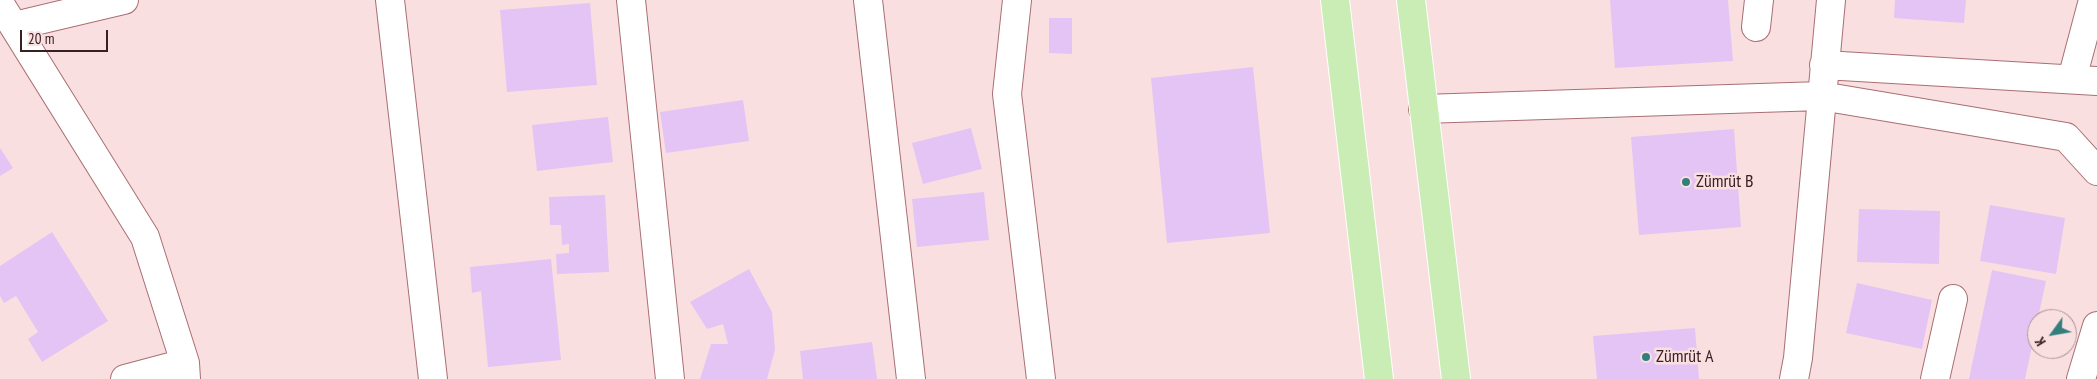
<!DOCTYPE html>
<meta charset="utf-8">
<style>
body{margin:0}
#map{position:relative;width:2097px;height:379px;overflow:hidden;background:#fadfe0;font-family:"PT Sans Narrow",sans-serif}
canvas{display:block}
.north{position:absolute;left:2027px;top:309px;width:50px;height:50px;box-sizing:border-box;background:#fadfe0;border:1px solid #ac9394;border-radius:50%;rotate:238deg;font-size:14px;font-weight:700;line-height:20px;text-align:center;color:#382022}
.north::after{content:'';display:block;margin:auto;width:18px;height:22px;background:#357e7e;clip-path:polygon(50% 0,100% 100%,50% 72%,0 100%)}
.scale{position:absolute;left:20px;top:30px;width:88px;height:22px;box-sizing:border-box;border:2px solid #382022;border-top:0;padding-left:6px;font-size:15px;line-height:18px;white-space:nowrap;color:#382022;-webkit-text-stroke:4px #fadfe0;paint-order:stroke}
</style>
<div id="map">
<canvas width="2097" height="379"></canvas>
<div class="north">K</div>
<div class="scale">20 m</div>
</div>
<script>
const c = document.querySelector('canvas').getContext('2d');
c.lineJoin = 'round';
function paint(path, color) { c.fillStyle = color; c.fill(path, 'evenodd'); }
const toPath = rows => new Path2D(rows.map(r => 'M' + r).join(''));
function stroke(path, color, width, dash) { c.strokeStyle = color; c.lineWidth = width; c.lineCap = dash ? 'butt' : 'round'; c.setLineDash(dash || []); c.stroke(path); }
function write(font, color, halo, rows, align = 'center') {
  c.font = font + ' "PT Sans Narrow",sans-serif'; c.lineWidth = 5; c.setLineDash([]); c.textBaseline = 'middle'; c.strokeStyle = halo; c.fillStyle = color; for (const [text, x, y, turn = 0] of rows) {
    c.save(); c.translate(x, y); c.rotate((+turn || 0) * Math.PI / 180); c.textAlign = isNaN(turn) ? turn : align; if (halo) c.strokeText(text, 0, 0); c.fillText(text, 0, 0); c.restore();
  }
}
const building = toPath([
 [1610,0,1728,0,1733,61,1615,68],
 [1895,0,1966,0,1964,23,1894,18],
 [590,3,597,85,507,92,500,10],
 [1049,18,1072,18,1072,54,1049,53],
 [1253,67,1270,233,1167,243,1151,78],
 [743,100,749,141,666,153,660,112],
 [608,117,613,162,537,171,532,125],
 [971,128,982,169,923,184,912,143],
 [1734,129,1741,227,1639,235,1631,137],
 [0,148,13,168,0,176],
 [984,192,989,240,917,247,912,199],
 [605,195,609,272,557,274,556,254,569,253,569,244,562,245,561,225,550,225,549,197],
 [1990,205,2065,218,2056,274,1980,261],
 [1859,209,1940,211,1939,264,1857,262],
 [52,232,108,321,42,362,28,339,38,332,16,296,4,303,0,296,0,266],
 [551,259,561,360,488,367,481,291,472,293,470,267],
 [749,269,772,312,775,350,767,379,700,379,711,344,728,344,723,324,707,329,690,302],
 [1992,270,2046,281,2025,379,1969,379],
 [1857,283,1932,300,1922,349,1846,333],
 [1695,328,1699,379,1597,379,1593,336],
 [872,342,877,379,803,379,800,351]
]);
const minor = toPath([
 [390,0,433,379],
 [631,0,670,379],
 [868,0,911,379],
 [1017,0,1007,94,1041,379],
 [0,4,145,237,185,363,186,379],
 [14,26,124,0],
 [1756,27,1759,0],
 [1824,65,2097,81],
 [2072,79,2093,0],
 [1423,109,1821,96,2066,137,2097,171],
 [125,379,185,363],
 [1794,379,1798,358,1831,0],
 [1935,379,1953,299],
 [2081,379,2097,326]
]);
const major = toPath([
 [1335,0,1379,379],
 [1411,0,1456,379]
]);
const markers = [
 [1686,182,5,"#357e7e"],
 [1646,357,5,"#357e7e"]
];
const poiNames = [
 ["Zümrüt B",1696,182],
 ["Zümrüt A",1656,357]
];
paint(building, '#e4c4f4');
stroke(minor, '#a96f73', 30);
stroke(major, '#fff', 30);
stroke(minor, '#fff', 28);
stroke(major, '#c9edb4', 28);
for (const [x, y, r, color] of markers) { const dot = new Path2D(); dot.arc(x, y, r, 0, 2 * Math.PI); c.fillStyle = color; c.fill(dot); stroke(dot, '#fadfe0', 2); }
write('18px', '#382022', '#fadfe0', poiNames, 'left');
</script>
